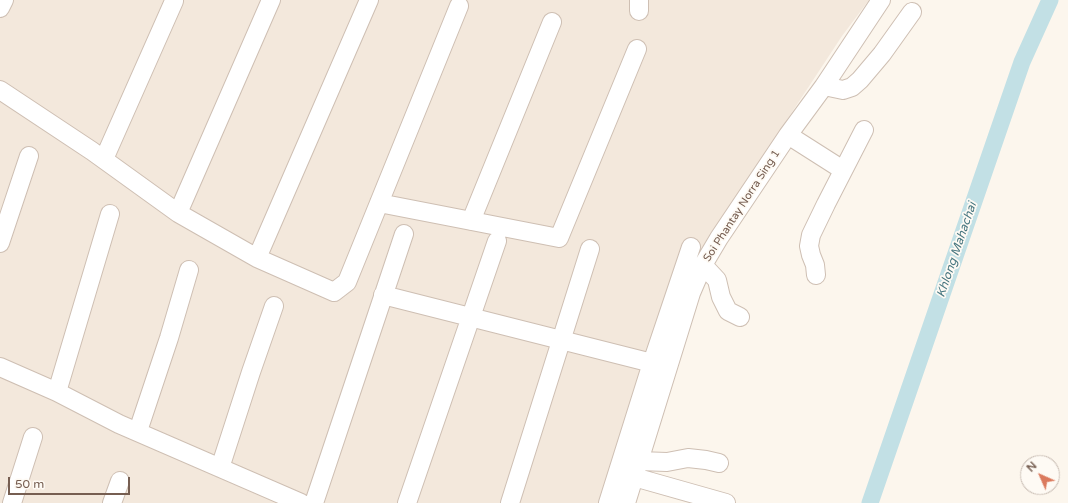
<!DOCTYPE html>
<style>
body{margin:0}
#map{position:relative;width:1068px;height:503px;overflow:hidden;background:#fcf6ed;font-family:"Varela Round",sans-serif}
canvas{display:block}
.north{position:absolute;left:1020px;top:455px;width:40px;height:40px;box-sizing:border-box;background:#fefaf4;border:1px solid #c8bcb3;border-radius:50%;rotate:315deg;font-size:11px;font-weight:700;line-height:16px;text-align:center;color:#765e51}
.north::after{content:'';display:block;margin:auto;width:14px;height:18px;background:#db7a5d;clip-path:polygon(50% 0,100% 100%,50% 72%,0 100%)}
.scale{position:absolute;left:8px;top:477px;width:122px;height:18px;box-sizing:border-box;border:2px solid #765e51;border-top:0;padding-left:5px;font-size:12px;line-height:14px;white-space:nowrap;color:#765e51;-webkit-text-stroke:3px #fefaf4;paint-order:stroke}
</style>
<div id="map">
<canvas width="1068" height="503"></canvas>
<div class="north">N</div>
<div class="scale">50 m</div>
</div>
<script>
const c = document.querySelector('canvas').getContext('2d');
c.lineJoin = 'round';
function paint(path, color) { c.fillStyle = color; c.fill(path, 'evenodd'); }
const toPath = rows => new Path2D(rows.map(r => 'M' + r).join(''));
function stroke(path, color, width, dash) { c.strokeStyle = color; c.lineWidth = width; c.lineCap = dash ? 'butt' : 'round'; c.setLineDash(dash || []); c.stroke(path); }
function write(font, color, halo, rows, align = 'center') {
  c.font = font + ' "Varela Round",sans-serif'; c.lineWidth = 3.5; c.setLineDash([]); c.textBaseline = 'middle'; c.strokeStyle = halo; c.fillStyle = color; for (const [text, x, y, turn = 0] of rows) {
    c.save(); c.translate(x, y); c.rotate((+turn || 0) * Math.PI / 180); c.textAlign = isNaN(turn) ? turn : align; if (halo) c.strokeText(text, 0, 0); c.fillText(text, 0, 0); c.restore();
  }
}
const residential = toPath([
 [0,0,869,0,842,36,708,240,610,503,0,503]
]);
const canal = toPath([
 [870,503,1022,62,1050,0]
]);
const minor = toPath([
 [0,8,4,0],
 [639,11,639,0],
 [824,86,843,90,852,87,860,80,882,54,912,12],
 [0,90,92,151,178,213,257,258,334,292,347,282,459,6],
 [788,135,843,170],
 [104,159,174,1],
 [379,203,559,238,637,49],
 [178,213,271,0],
 [471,221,552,22],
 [0,243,29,156],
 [257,258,369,0],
 [703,265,717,280,721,297,728,311,740,317],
 [816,275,815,265,811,255,809,246,811,235,826,204,864,130],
 [383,295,652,363],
 [0,367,57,392,119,424,301,503],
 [57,392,110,214],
 [138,431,169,338,189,270],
 [639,461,667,462,688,458,706,460,719,463],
 [220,468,251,372,274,306],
 [634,477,726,503],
 [12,503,33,437],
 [112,503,120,481],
 [314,503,404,234],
 [407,503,497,241],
 [510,503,590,249],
 [608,503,652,363,691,247],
 [626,503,691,293,703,265,719,238,788,135,824,86,881,0]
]);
const streetNames = [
 ["Soi Phantay Norra Sing 1",742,206,-57]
];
const waterNames = [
 ["Khlong Mahachai",957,250,-71]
];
paint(residential, '#f3e8dc');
stroke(canal, '#c2e0e5', 17);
stroke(minor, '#cebfb3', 20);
stroke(minor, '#fff', 18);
write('11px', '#765e51', '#fefaf4', streetNames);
write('italic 12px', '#487780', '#fefaf4', waterNames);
</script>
